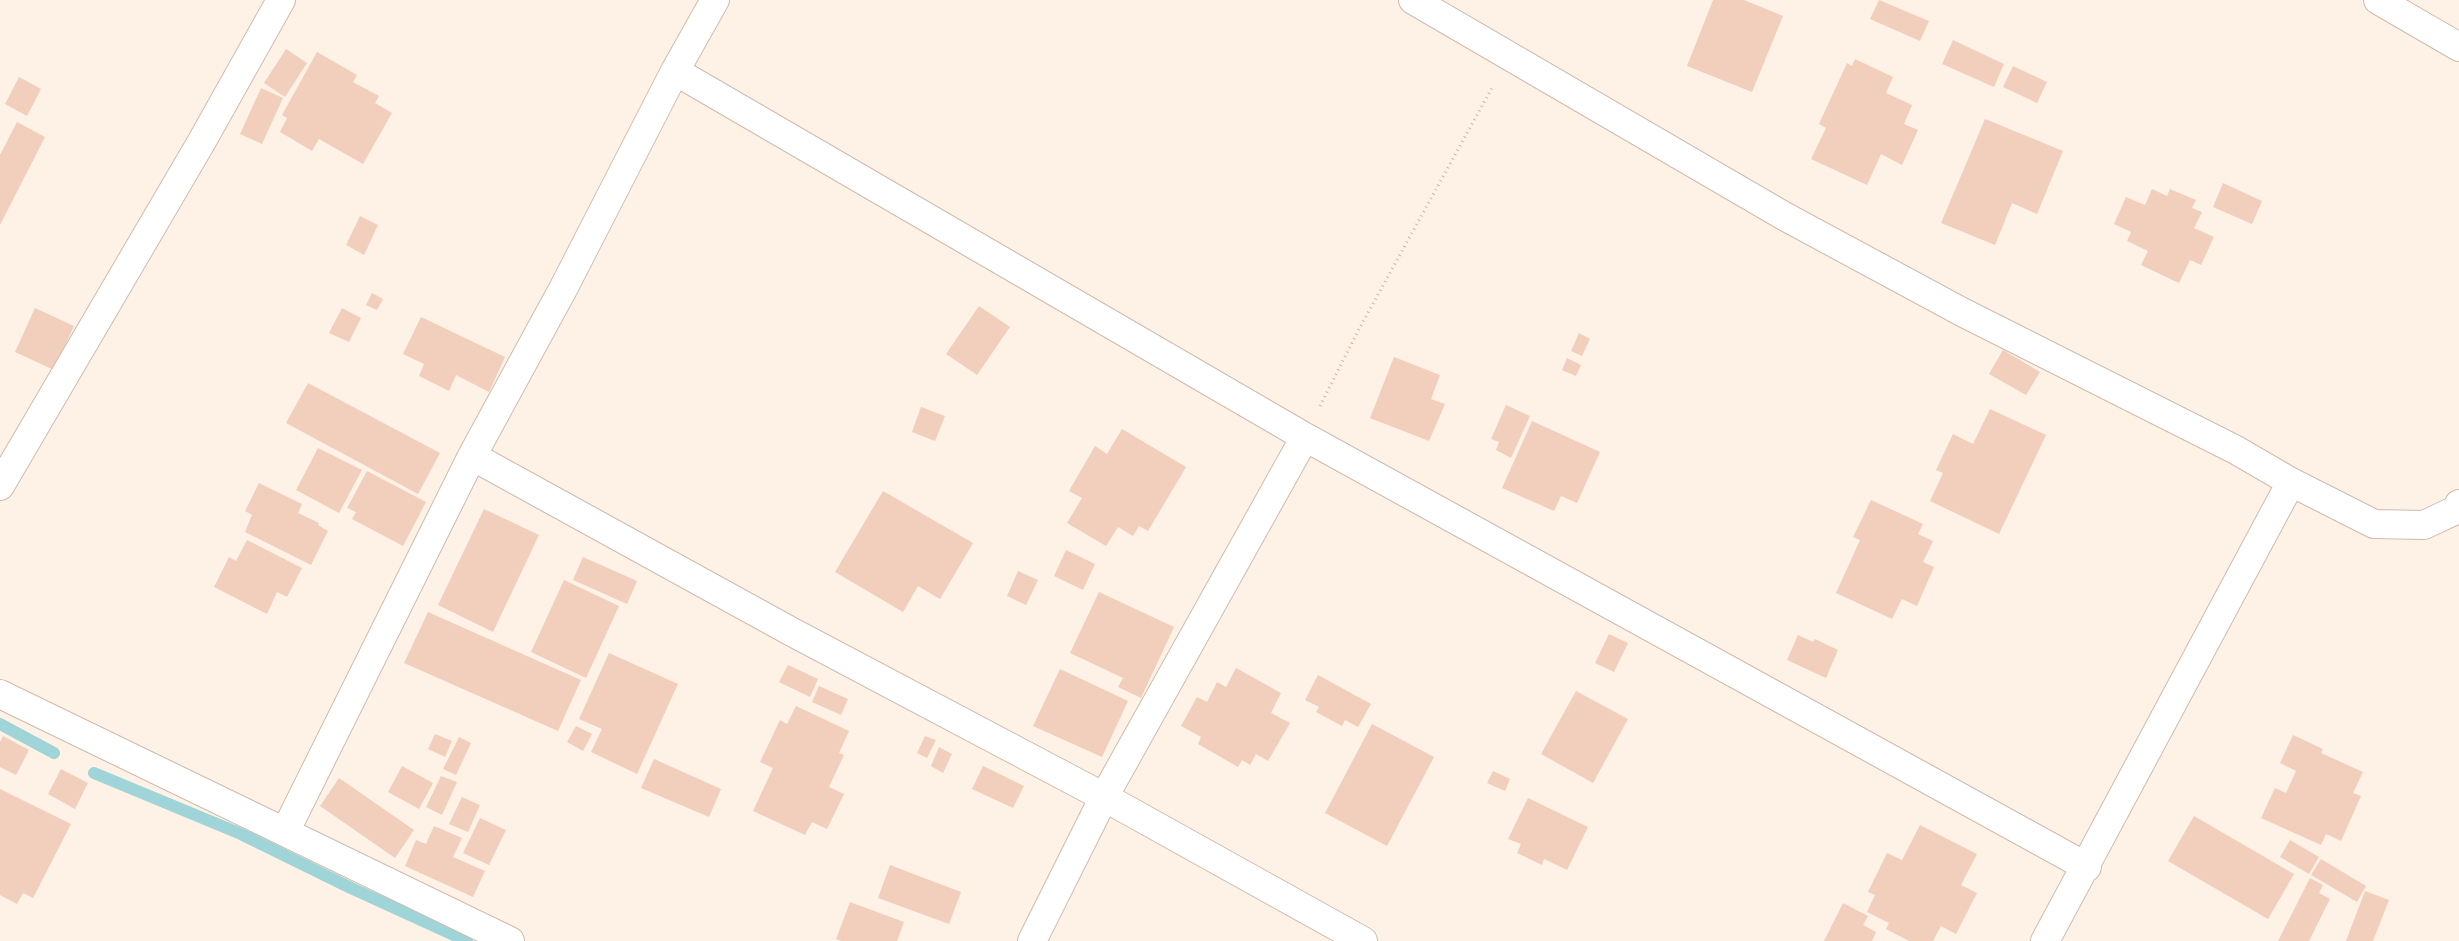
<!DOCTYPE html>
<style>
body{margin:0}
canvas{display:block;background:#fdf2e5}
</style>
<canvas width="2459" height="941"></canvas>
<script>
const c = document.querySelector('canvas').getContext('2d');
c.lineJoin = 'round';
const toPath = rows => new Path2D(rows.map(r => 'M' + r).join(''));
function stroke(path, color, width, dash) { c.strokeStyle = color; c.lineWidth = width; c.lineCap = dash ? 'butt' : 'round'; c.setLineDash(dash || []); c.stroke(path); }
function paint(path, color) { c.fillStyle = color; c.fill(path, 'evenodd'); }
const stream = toPath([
 [0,724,54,753],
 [94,773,241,834,351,888,467,941]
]);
const building = toPath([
 [1713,0,1744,0,1783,16,1752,92,1687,66],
 [1879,0,1929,21,1920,41,1870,19],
 [1953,40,2004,64,1994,87,1942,64],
 [286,49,307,63,285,97,264,83],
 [317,52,357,75,353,82,379,96,375,103,392,113,363,164,319,139,312,151,280,132,287,118,282,115],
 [1855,59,1893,77,1886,93,1912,105,1904,124,1918,130,1902,165,1881,154,1867,185,1811,159,1826,128,1819,124,1847,63,1852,66],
 [2013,66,2047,82,2037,103,2003,87],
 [19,77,41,89,27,116,5,104],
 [261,88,283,98,262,144,240,134],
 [1985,119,2063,151,2037,214,2012,203,1995,245,1941,223],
 [17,122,45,137,0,225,0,155],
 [2223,183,2262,201,2252,224,2213,207],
 [2152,189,2167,196,2170,189,2196,200,2192,208,2202,212,2194,228,2214,237,2201,265,2190,260,2179,283,2141,265,2148,251,2127,241,2131,232,2114,224,2126,197,2145,205],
 [360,216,378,225,364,255,346,245],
 [372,293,383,299,377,310,366,305],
 [979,306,1010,327,977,375,946,354],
 [35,308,74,326,54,370,15,352],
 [342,308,361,318,349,342,329,333],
 [421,317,505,357,489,392,456,375,449,391,419,376,424,364,403,354],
 [1579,333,1590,339,1582,356,1571,351],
 [2003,350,2040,372,2026,395,1989,374],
 [1394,357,1440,375,1431,399,1445,404,1429,441,1370,418],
 [1567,358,1581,365,1576,376,1562,370],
 [308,383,440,453,418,494,286,423],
 [1506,405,1530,416,1511,458,1496,450,1499,442,1491,439],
 [921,407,945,416,935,441,912,432],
 [1990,409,2046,435,1999,534,1930,501,1943,473,1936,470,1953,434,1973,444],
 [1532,421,1600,452,1577,503,1561,496,1554,511,1502,488],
 [1122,429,1186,467,1148,531,1139,526,1133,536,1118,527,1106,546,1067,523,1082,498,1069,491,1095,446,1107,454],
 [318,448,362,470,339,513,296,490],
 [367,471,426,502,403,546,352,519,356,512,347,508],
 [259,483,302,504,298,513,319,523,318,525,328,531,311,565,245,532,252,515,245,511],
 [883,491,973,543,940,599,918,586,903,612,835,572],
 [1871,500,1923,524,1918,534,1933,541,1923,562,1934,567,1917,606,1902,599,1892,619,1836,593,1860,540,1853,537],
 [484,509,539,535,493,632,438,605],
 [247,540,302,568,287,597,277,592,267,614,214,587,229,557,236,561],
 [1066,550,1095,564,1083,590,1054,576],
 [583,557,637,581,627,604,573,580],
 [1018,571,1038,580,1026,605,1007,596],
 [564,580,619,606,586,678,531,652],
 [1099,592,1174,627,1141,698,1118,687,1123,678,1070,653],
 [428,612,581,680,558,731,404,663],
 [1609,634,1628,643,1614,672,1595,663],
 [1798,635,1813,642,1815,639,1838,650,1826,678,1787,660],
 [609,653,678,684,637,774,591,752,602,729,579,719],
 [788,665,818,679,810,697,779,682],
 [1236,668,1281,693,1271,713,1290,723,1268,761,1256,754,1250,765,1242,760,1238,767,1198,744,1201,737,1181,726,1197,697,1207,702,1217,682,1226,687],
 [1060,669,1128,701,1102,757,1033,726],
 [1318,675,1371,704,1358,727,1345,720,1342,726,1316,712,1319,707,1305,700],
 [819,686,848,699,841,715,812,702],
 [1576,691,1628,719,1593,783,1541,754],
 [796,706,849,731,839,753,844,755,829,787,844,794,827,829,812,822,805,835,753,811,773,768,760,762,780,720,787,724],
 [1372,724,1434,757,1387,846,1325,813],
 [576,726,592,734,583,751,567,742],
 [435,734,452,741,445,757,428,749],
 [2293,735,2323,749,2321,753,2363,772,2353,793,2361,796,2341,841,2326,834,2321,845,2261,818,2275,788,2286,793,2296,771,2280,763],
 [3,736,29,750,16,775,0,767,0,742],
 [925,736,936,740,927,758,917,753],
 [459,737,471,743,456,775,443,769],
 [939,747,952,754,943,773,931,766],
 [654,759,721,789,709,817,641,788],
 [402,766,433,783,419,809,388,792],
 [983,766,1024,786,1013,808,972,789],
 [61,769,88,783,75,809,48,794],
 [1493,771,1510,779,1505,791,1487,783],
 [441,776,457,782,442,815,426,807],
 [339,778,414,830,395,858,320,806],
 [0,789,71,824,33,898,23,893,17,904,0,895],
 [462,797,480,805,468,832,449,824],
 [1528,798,1588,827,1567,870,1544,859,1542,865,1517,853,1521,844,1508,839],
 [2194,816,2294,874,2268,919,2168,861],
 [480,818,506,830,489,865,463,853],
 [1920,825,1977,854,1961,885,1977,893,1956,934,1941,926,1933,941,1909,941,1886,929,1889,923,1867,912,1875,895,1868,892,1887,853,1902,860],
 [434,826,462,838,453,857,485,871,473,897,405,866,416,840,426,844],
 [2290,840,2319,857,2309,874,2280,857],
 [2321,859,2366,886,2357,902,2311,875],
 [890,865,961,892,949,924,878,898],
 [2310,878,2323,885,2319,893,2330,899,2309,941,2278,941],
 [2365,891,2389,900,2373,941,2346,941],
 [850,902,904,922,897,941,841,941,836,939],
 [1843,903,1868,916,1863,925,1876,932,1872,941,1824,941]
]);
const path = toPath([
 [1320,406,1359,329,1493,86]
]);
const minor = toPath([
 [1413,0,1784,216,1962,312,2236,450,2291,482,2374,524,2424,525,2456,510,2459,504],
 [2378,0,2459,47],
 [675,71,1305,437,2087,867],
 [472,456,792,632,1104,797,1363,941],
 [0,486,202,141,281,0],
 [0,694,510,941],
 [285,832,472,456,563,289,675,71,715,0],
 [1032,941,1104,797,1305,437],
 [2045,941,2291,482]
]);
stroke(stream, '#9fd4d9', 12);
paint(building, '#f2cebc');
stroke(minor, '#d0bbae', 30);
stroke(path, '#d7b19f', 3, [1, 4]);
stroke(minor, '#fff', 28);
</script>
